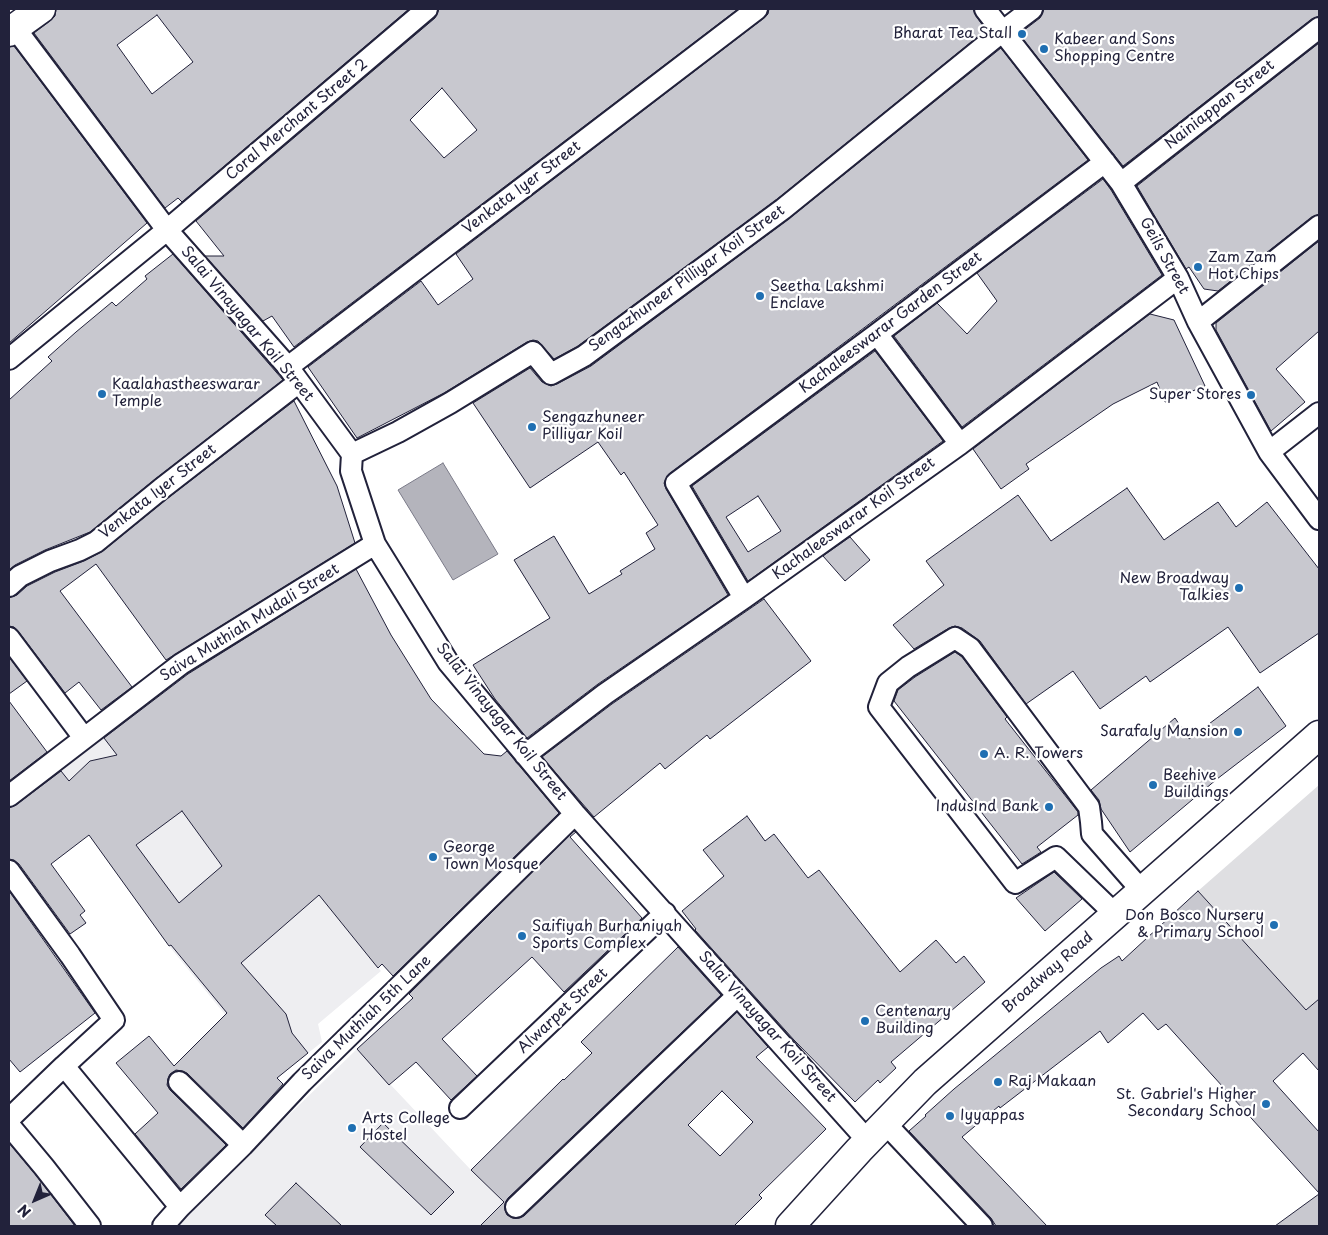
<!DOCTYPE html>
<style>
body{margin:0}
#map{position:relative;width:1328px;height:1235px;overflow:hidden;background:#fff;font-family:"Playpen Sans",sans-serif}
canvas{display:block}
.frame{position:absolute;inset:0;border:10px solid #22223b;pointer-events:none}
.north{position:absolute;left:10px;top:1175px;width:50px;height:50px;-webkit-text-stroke:4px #fff;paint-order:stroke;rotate:224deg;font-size:14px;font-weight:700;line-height:20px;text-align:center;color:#22223b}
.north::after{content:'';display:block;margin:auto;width:18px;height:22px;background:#22223b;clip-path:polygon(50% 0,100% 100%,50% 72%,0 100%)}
</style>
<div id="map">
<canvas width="1328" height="1235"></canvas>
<div class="frame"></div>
<div class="north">N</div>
</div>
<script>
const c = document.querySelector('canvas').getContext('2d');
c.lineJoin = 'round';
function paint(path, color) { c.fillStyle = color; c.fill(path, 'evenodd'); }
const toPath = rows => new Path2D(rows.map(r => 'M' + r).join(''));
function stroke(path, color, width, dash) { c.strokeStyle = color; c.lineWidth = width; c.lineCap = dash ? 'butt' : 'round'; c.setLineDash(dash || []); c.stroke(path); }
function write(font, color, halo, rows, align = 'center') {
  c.font = font + ' "Playpen Sans",sans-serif'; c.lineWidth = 4.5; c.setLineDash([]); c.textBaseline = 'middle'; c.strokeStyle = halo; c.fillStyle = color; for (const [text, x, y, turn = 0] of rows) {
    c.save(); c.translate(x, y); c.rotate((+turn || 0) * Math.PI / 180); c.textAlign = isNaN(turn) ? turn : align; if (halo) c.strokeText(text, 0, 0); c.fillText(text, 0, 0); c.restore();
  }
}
const built = toPath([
 [145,701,167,730,286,854,381,971,318,1024,322,1042,277,1078,169,946,47,776],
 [357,1049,471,1170,516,1214,518,1212,533,1226,174,1226]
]);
const green = toPath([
 [1319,785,1319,1010,1314,1004,1306,1010,1198,891]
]);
const water = toPath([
 [443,463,498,554,453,580,398,490,443,463]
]);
const building = toPath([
 [56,9,409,9,182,202,178,198,165,208,34,33,50,21,55,16,56,9],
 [157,15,193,62,152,94,117,45,157,15],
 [439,9,738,9,294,347,272,316,263,321,205,256,224,256,196,221,435,18,439,9],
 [442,88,477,130,444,158,410,120,442,88],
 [769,9,973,9,976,16,986,30,776,200,578,346,554,359,538,341,533,340,527,342,444,393,357,438,308,367,421,281,438,305,473,279,456,254,764,18,768,14,769,9],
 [1044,9,1319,9,1319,16,1312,19,1123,166,1019,34,1040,18,1044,9],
 [1319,43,1319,214,1312,217,1218,291,1204,289,1189,267,1186,269,1137,186,1319,43],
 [14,46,147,223,9,343,9,47,14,46],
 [1001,48,1088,160,669,474,664,483,666,489,728,595,598,684,527,738,495,699,473,665,550,618,514,560,554,536,589,594,622,574,620,571,655,549,646,533,658,525,624,472,621,475,598,442,530,488,473,403,530,368,542,382,551,386,557,384,591,366,790,218,1001,48],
 [1103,179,1111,190,1162,275,962,427,894,336,937,303,967,334,997,301,977,273,1103,179],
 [1319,241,1319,331,1276,369,1305,402,1271,431,1216,330,1216,323,1319,241],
 [173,254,283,380,154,480,90,532,45,550,15,565,9,570,9,400,52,361,48,357,76,332,112,302,116,306,147,279,145,276,173,254],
 [1150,314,1174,320,1205,386,1165,402,1157,382,1113,404,1026,464,1029,469,1001,489,973,449,1150,314],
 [875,351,943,441,748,581,692,486,875,351],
 [758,496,781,531,748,552,726,517,758,496],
 [294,401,337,486,355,543,166,660,96,564,60,591,132,687,101,710,79,682,65,693,18,631,14,627,9,626,9,598,17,595,27,586,55,572,84,561,103,551,168,498,294,401],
 [1127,488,1164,540,1218,502,1236,527,1267,502,1319,569,1319,633,1260,673,1228,627,1150,682,1146,676,1100,709,1073,671,1026,704,980,641,962,628,955,626,949,628,914,649,893,625,944,585,926,561,1018,495,1051,541,1127,488],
 [850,537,870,560,845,581,823,556,850,537],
 [356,569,391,635,431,699,484,754,501,756,507,751,559,813,393,976,382,964,378,968,319,895,241,963,286,1014,292,1033,308,1053,277,1078,283,1084,243,1128,187,1073,182,1071,176,1070,170,1074,168,1079,167,1085,170,1090,226,1145,181,1189,135,1134,158,1113,116,1063,149,1036,174,1066,227,1013,171,945,169,946,89,835,51,864,85,911,80,915,86,923,70,934,19,864,14,860,9,859,9,808,16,805,61,771,69,781,90,761,117,755,104,738,188,674,356,569],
 [182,811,222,866,179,903,136,845,182,811],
 [764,599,811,661,710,739,707,735,665,769,660,763,594,817,542,757,612,704,764,599],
 [955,652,962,657,1007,717,1005,719,1078,812,1078,815,1037,847,1041,852,1022,864,894,701,898,690,915,677,955,652],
 [9,657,27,681,9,694,9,657],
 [1258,687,1286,726,1217,779,1130,852,1101,809,1099,800,1091,790,1175,718,1189,739,1258,687],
 [9,701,47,752,9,781,9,701],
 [747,816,765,841,774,834,808,878,819,870,900,972,936,940,956,963,964,956,985,982,891,1062,896,1068,880,1083,878,1080,855,1102,794,1040,695,930,696,929,682,911,724,876,703,850,747,816],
 [574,831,576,832,570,837,642,918,564,992,532,957,442,1039,477,1076,451,1100,416,1062,389,1085,357,1049,413,998,409,994,574,831],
 [1054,872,1082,899,1045,931,1016,898,1054,872],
 [9,891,95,1013,20,1072,9,1059,9,891],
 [1198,891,1306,1010,1319,999,1319,1071,1303,1053,1273,1081,1319,1132,1319,1193,1166,1024,1158,1030,1143,1013,1108,1043,1100,1031,1000,1108,999,1106,962,1137,1047,1226,996,1226,991,1218,909,1131,926,1116,925,1115,954,1089,1101,968,1119,956,1122,961,1198,891],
 [678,947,721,995,508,1198,505,1204,505,1210,507,1215,513,1218,519,1218,524,1216,737,1012,768,1047,756,1057,826,1129,759,1195,762,1198,734,1226,480,1226,504,1202,471,1170,563,1079,564,1080,592,1053,581,1042,678,947],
 [722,1091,753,1122,720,1156,688,1125,722,1091],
 [383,1123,454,1192,431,1215,360,1147,383,1123],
 [9,1143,35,1174,75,1226,9,1226,9,1143],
 [296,1183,342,1226,277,1226,265,1215,296,1183],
 [1319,1194,1319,1226,1275,1226,1319,1194]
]);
const street = toPath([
 [985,9,1121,183,1178,278,1198,322,1269,452,1319,519],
 [15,28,167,230,288,367,352,454,351,471,375,544,448,662,575,814,868,1141],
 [1121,183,1319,28],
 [1198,322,1319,226],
 [877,334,960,444],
 [9,359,167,230,427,9],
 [288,367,757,9],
 [1269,452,1319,413],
 [352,454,398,432,450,403,533,352,551,374,584,356,783,209,1003,31,1032,9],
 [9,586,20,576,50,561,80,550,96,542,161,489,299,382],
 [744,598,676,483,877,334,1105,162],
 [9,638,84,738],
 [525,755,605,694,744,598,960,444,1178,278],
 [9,796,181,664,375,544],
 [9,871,70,955,114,1020,64,1066,9,1119],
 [1115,914,1056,857,1015,883,879,707,888,683,908,667,955,638,970,648,1089,807,1091,822,1092,834,1142,891],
 [64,1066,180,1207],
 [179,1082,243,1145],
 [460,1108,665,913],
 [885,1123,982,1226],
 [9,1125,44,1167,90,1226],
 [516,1207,737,996],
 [163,1226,180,1207,243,1145,302,1082,575,814]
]);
const secondary = toPath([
 [9,32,41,9],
 [790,1226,859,1150,925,1082,1319,735]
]);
const markers = [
 [1022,34,5,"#1f6fb2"],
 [1044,49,5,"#1f6fb2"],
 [1198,267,5,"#1f6fb2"],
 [760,296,5,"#1f6fb2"],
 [102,394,5,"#1f6fb2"],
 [1251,395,5,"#1f6fb2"],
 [532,427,5,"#1f6fb2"],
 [1239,588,5,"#1f6fb2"],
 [1238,732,5,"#1f6fb2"],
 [984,754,5,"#1f6fb2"],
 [1153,785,5,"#1f6fb2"],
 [1049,807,5,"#1f6fb2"],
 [433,857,5,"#1f6fb2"],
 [1274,925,5,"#1f6fb2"],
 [522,936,5,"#1f6fb2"],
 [865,1021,5,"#1f6fb2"],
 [998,1082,5,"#1f6fb2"],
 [1266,1104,5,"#1f6fb2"],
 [950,1116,5,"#1f6fb2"],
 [352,1128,5,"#1f6fb2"]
];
const poiNames = [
 ["Bharat Tea Stall",1012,34,"right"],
 ["Kabeer and Sons",1054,40],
 ["Shopping Centre",1054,57],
 ["Zam Zam",1208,258],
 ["Hot Chips",1208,275],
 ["Seetha Lakshmi",770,287],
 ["Enclave",770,304],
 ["Kaalahastheeswarar",112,385],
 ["Temple",112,402],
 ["Super Stores",1241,395,"right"],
 ["Sengazhuneer",542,418],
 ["Pilliyar Koil",542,435],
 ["New Broadway",1229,579,"right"],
 ["Talkies",1229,596,"right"],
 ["Sarafaly Mansion",1228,732,"right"],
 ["A. R. Towers",994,754],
 ["Beehive",1163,776],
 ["Buildings",1163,793],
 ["IndusInd Bank",1039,807,"right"],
 ["George",443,848],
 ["Town Mosque",443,865],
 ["Don Bosco Nursery",1264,916,"right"],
 ["& Primary School",1264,933,"right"],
 ["Saifiyah Burhaniyah",532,927],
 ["Sports Complex",532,944],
 ["Centenary",875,1012],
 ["Building",875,1029],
 ["Raj Makaan",1008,1082],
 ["St. Gabriel's Higher",1256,1095,"right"],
 ["Secondary School",1256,1112,"right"],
 ["Iyyappas",960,1116],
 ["Arts College",362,1119],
 ["Hostel",362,1136]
];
const streetNames = [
 ["Nainiappan Street",1220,105,-38],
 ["Coral Merchant Street 2",297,120,-40],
 ["Venkata Iyer Street",522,188,-37],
 ["Geils Street",1164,256,61],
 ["Sengazhuneer Pilliyar Koil Street",687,279,-36],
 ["Kachaleeswarar Garden Street",891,323,-37],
 ["Salai Vinayagar Koil Street",247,324,50],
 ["Venkata Iyer Street",158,492,-38],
 ["Kachaleeswarar Koil Street",854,519,-36],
 ["Saiva Muthiah Mudali Street",250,623,-32],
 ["Salai Vinayagar Koil Street",501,722,51],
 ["Broadway Road",1048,973,-41],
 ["Alwarpet Street",563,1011,-43],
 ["Saiva Muthiah 5th Lane",367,1018,-44],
 ["Salai Vinayagar Koil Street",767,1027,48]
];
paint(built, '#eeeef1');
paint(green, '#dfdfe2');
paint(water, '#b4b4bc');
stroke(water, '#7a7a88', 1);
paint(building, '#c8c8cf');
stroke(building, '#22223b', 1);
stroke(street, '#22223b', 24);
stroke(secondary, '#22223b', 31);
stroke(street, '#fff', 20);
stroke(secondary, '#fff', 28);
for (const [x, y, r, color] of markers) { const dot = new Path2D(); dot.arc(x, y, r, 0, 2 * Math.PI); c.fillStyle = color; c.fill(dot); stroke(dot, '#fff', 2); }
write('15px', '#22223b', '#fff', poiNames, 'left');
write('15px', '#22223b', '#fff', streetNames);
</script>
